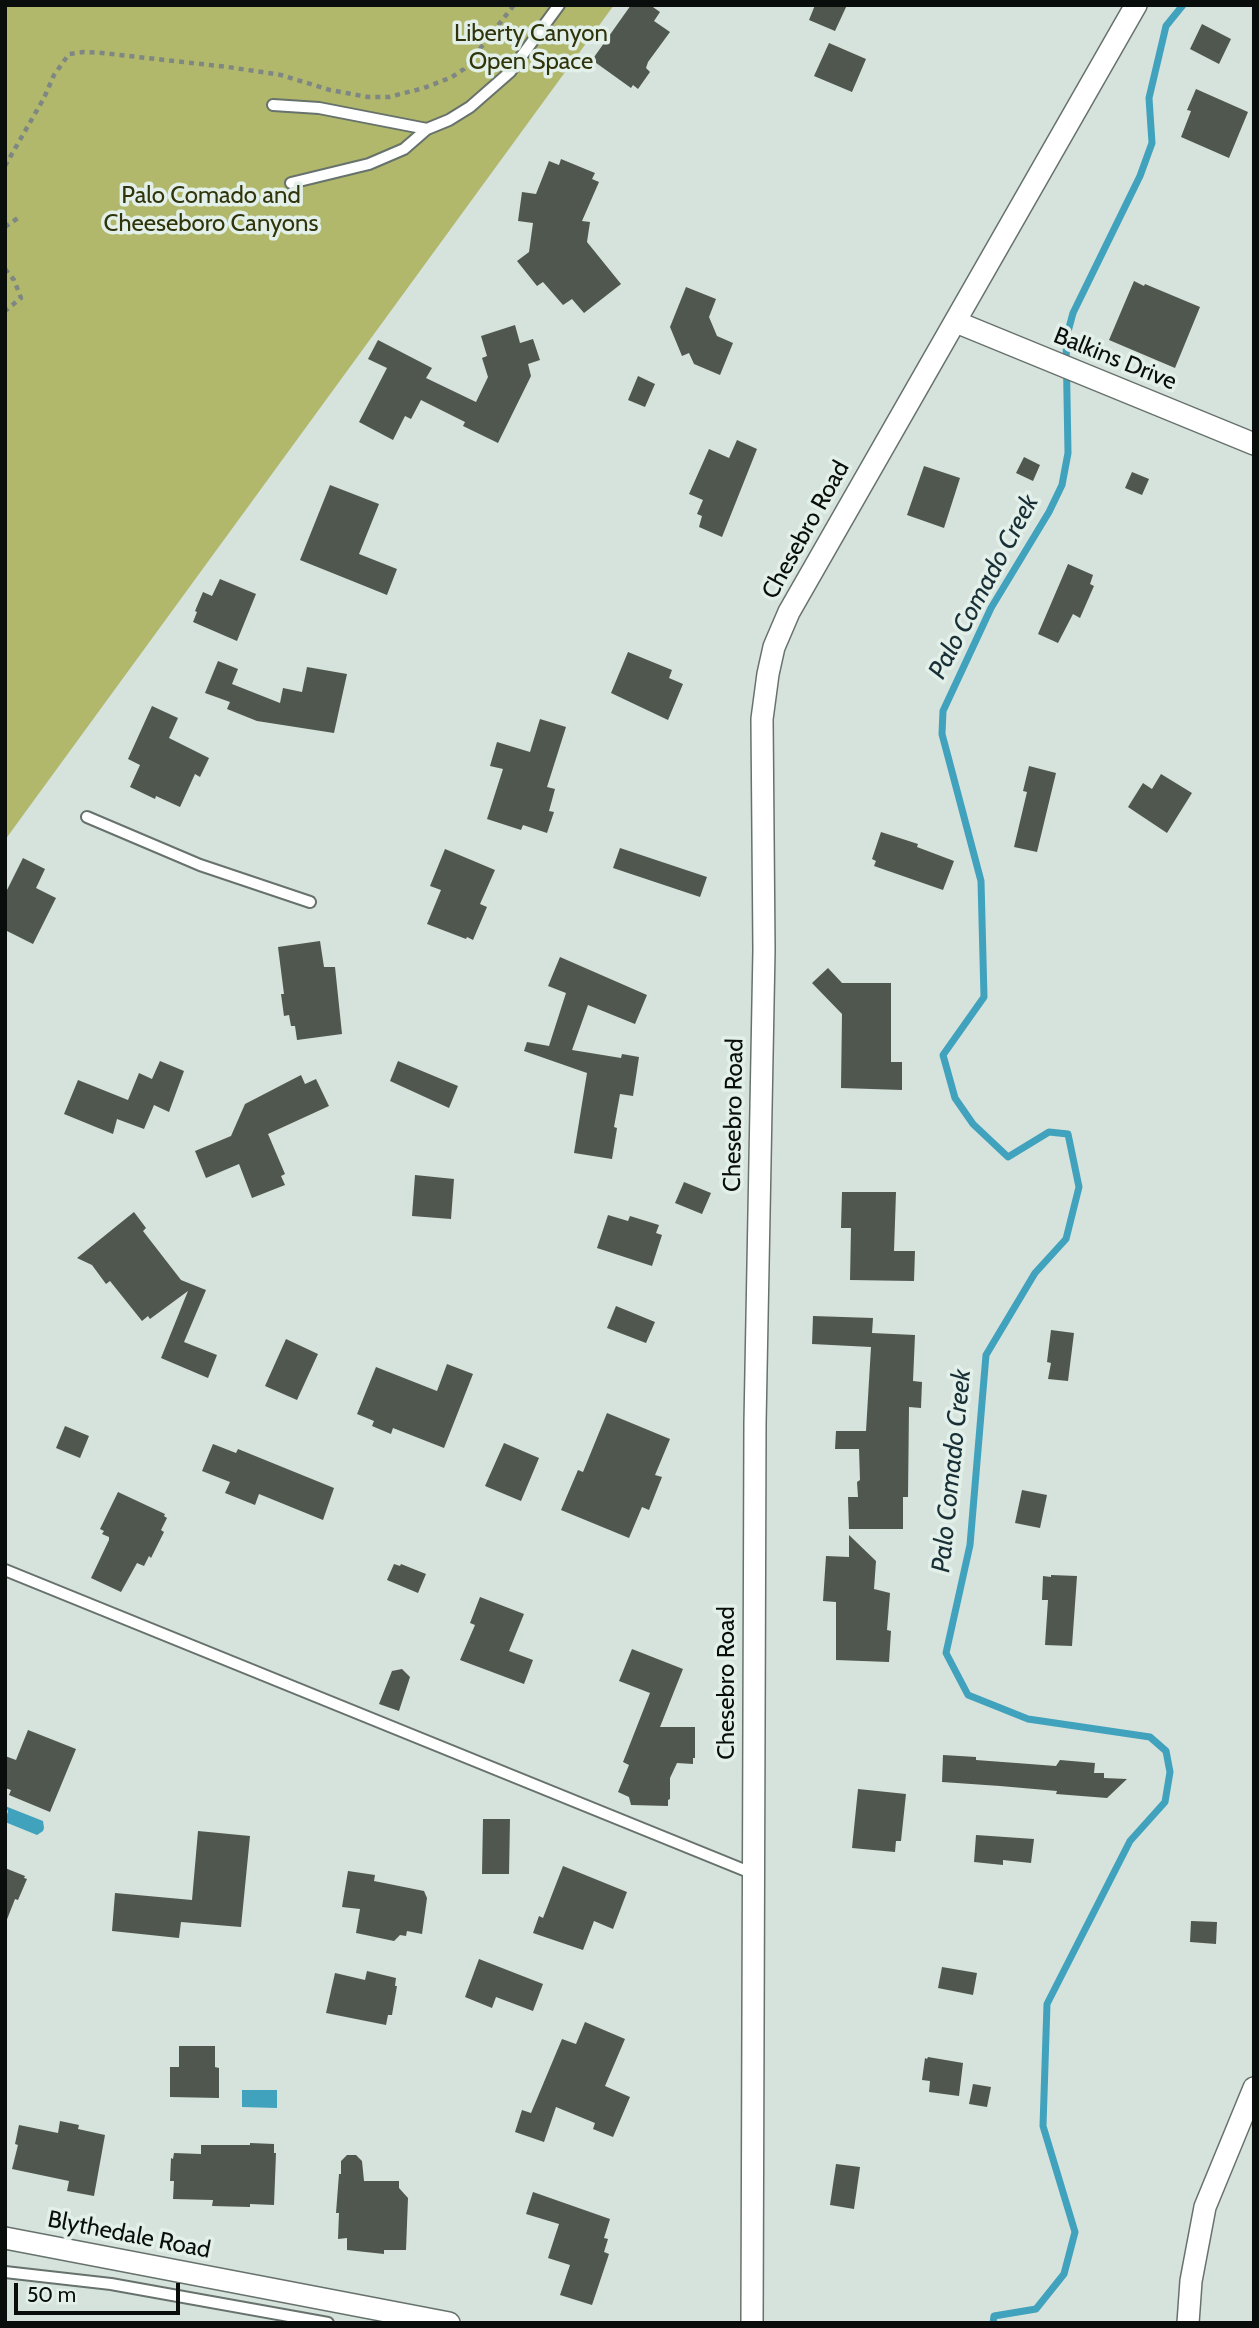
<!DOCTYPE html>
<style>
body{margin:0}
#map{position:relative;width:1259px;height:2328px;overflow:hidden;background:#d6e2dc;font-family:Cabin,sans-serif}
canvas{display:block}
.frame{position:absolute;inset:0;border:7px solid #090d0b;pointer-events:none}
.scale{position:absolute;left:14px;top:2283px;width:166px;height:32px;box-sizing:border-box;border:4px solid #090d0b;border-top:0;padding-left:9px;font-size:21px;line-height:24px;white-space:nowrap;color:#090d0b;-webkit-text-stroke:5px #e3f0ea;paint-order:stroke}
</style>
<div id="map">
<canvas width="1259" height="2328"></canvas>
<div class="frame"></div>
<div class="scale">50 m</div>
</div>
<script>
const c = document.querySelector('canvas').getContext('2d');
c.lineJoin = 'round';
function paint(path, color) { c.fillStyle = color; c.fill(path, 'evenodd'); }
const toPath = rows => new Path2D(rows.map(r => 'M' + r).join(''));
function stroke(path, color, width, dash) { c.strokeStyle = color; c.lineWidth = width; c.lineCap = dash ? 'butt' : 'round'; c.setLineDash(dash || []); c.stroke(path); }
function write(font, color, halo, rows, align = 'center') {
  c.font = font + ' Cabin,sans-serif'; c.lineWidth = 7; c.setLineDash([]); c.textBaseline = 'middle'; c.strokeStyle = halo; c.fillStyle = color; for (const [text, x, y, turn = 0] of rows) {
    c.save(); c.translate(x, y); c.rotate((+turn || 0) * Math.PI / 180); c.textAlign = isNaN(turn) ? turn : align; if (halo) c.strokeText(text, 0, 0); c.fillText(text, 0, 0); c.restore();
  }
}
const green = toPath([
 [5,5,614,5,5,840]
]);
const water = toPath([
 [5,1806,43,1821,44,1828,43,1831,37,1835,5,1822,8,1811],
 [242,2090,277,2090,277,2108,242,2107]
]);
const stream = toPath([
 [993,2323,994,2316,1036,2309,1064,2274,1075,2232,1043,2126,1047,2004,1130,1841,1165,1802,1170,1772,1166,1751,1150,1737,1028,1719,968,1695,946,1653,970,1545,986,1355,1035,1273,1066,1239,1079,1187,1068,1134,1049,1132,1008,1157,973,1124,955,1098,943,1055,984,997,981,881,942,734,943,711,991,608,1049,512,1062,485,1068,453,1066,339,1073,313,1140,176,1152,143,1149,98,1166,26,1183,5]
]);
const building = toPath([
 [631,5,650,5,660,12,654,21,670,32,648,62,646,68,650,72,638,89,633,85,631,88,592,60],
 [815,5,847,5,835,31,809,20],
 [1202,24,1231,39,1219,64,1190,49],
 [829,43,866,59,852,92,814,76],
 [1196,89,1248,112,1229,158,1181,137,1191,111,1187,110],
 [561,159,595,173,592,179,599,182,582,221,590,222,587,242,621,284,584,313,572,299,563,305,543,282,537,286,517,261,529,252,533,223,518,221,522,192,536,194,549,161,559,165],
 [1134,281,1144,286,1145,284,1200,307,1175,368,1109,340],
 [686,287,716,299,709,317,717,336,733,343,720,375,694,364,689,353,682,356,670,327],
 [515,325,520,343,533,339,540,360,528,364,531,376,498,443,463,426,465,422,421,400,411,419,405,416,393,440,359,422,387,368,368,359,378,340,432,368,426,378,476,402,488,377,482,358,487,356,481,336],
 [638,376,655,384,645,407,628,400],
 [737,440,757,449,722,537,699,527,702,516,697,514,703,500,689,494,709,449,729,458],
 [1024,457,1040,465,1033,481,1016,473],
 [924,466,960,478,944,528,907,515],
 [1132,472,1149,479,1142,495,1125,488],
 [330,485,379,504,359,554,397,569,387,595,300,560],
 [1068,564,1093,575,1090,584,1094,586,1080,618,1073,614,1058,643,1038,634],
 [220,579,256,594,237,641,193,622,197,612,195,611,203,592,212,596],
 [628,652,672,670,669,678,683,684,668,720,611,693],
 [218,661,238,669,232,684,280,703,283,688,302,692,307,667,347,674,334,733,257,721,227,709,230,702,205,693],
 [152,706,178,718,169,738,209,758,200,777,195,774,180,807,156,796,155,799,130,787,140,765,128,759],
 [540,719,566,727,547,787,555,789,549,811,554,812,547,833,523,825,521,830,487,819,503,769,490,766,497,742,530,752],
 [1029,766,1056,773,1037,852,1014,847,1027,792,1023,791],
 [1161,774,1192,793,1167,833,1128,807,1143,783,1152,789],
 [881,832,918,844,917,847,954,861,943,890,874,866,876,861,872,859],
 [620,848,707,877,700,897,613,868],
 [445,849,495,870,480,904,487,907,473,940,467,937,466,939,427,924,441,890,430,886],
 [23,858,45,869,36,888,56,898,33,944,5,930,5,894],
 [320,941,324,967,335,967,342,1034,297,1040,295,1026,291,1026,289,1015,284,1016,281,994,284,994,278,947],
 [560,957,647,995,635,1024,588,1005,572,1050,621,1058,622,1054,639,1057,633,1096,620,1094,614,1127,617,1128,612,1159,574,1153,587,1073,524,1051,527,1042,549,1046,566,993,548,986],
 [828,968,842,983,891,983,891,1062,902,1062,902,1090,841,1088,842,1014,812,983],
 [160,1061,184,1071,169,1112,154,1105,144,1129,117,1119,113,1134,64,1114,78,1080,128,1100,139,1073,152,1079],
 [398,1061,458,1086,449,1108,390,1081],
 [301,1075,305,1084,316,1079,329,1106,268,1134,285,1174,281,1176,285,1185,252,1198,239,1164,206,1178,195,1151,231,1136,245,1104],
 [415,1175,454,1179,451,1219,412,1216],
 [684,1182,711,1193,702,1214,675,1203],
 [842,1192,896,1192,894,1251,915,1251,914,1281,850,1280,851,1228,841,1228],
 [134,1212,146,1228,143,1231,181,1280,206,1290,184,1342,217,1355,208,1378,161,1358,188,1291,150,1319,148,1316,142,1321,110,1281,106,1284,92,1265,77,1258],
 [608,1215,628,1221,630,1216,659,1225,656,1233,662,1235,652,1266,597,1248],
 [616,1306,655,1322,646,1343,607,1328],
 [813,1316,873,1318,872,1333,915,1335,913,1381,922,1382,921,1408,909,1407,908,1497,903,1497,903,1529,849,1529,848,1497,858,1497,857,1482,860,1480,859,1449,835,1449,836,1431,866,1431,871,1347,812,1344],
 [1051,1330,1074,1333,1068,1381,1048,1379,1051,1363,1047,1362],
 [286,1339,318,1354,297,1400,265,1386],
 [447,1364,473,1374,444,1448,393,1428,391,1434,372,1426,374,1421,357,1414,376,1367,437,1391],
 [607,1413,670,1439,655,1475,662,1477,649,1510,642,1507,629,1538,561,1510,578,1470,583,1472],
 [65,1426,89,1436,80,1458,56,1448],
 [504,1443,539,1458,521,1501,485,1486],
 [213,1444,236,1453,238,1449,334,1488,323,1520,259,1494,255,1505,225,1493,230,1482,202,1471],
 [1022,1490,1047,1495,1040,1528,1015,1523],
 [118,1492,165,1514,164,1516,167,1518,161,1530,164,1532,151,1558,149,1556,144,1566,137,1563,121,1592,91,1578,109,1540,109,1537,102,1534,104,1531,100,1529],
 [849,1535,876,1561,874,1589,890,1593,887,1630,891,1631,889,1662,836,1660,836,1602,823,1601,826,1556,849,1557],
 [394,1564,400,1566,401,1564,426,1574,418,1593,387,1580],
 [1051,1575,1077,1576,1072,1646,1045,1645,1048,1600,1042,1600,1043,1576,1051,1577],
 [480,1597,524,1614,509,1651,533,1660,524,1684,460,1660,475,1625,470,1623],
 [632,1649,683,1669,660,1727,695,1727,695,1758,693,1758,693,1764,677,1763,670,1778,670,1799,668,1800,668,1806,631,1805,629,1797,618,1792,629,1765,623,1762,650,1693,619,1681],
 [402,1669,410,1677,399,1711,379,1704,392,1671],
 [28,1730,76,1749,50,1812,9,1795,11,1790,5,1788,5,1756,16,1760],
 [943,1755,976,1757,976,1760,1056,1766,1060,1760,1095,1763,1094,1773,1104,1773,1104,1778,1127,1779,1107,1798,1056,1794,1057,1791,1000,1786,942,1782],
 [858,1789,906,1794,901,1841,896,1841,895,1852,852,1848],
 [483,1819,510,1819,509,1874,482,1874],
 [198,1831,250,1836,241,1927,181,1922,179,1938,112,1931,115,1893,192,1900],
 [976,1835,1034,1839,1031,1863,1003,1860,1003,1865,974,1862],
 [563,1866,627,1892,613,1929,594,1921,583,1950,533,1933,539,1916,543,1918],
 [5,1868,25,1876,24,1878,27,1879,18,1900,15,1899,6,1922],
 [348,1871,375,1875,374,1881,424,1891,427,1898,422,1934,407,1931,406,1936,400,1935,394,1941,356,1933,360,1909,342,1907],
 [1191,1921,1217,1922,1216,1944,1190,1942],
 [479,1959,543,1984,533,2011,496,1997,492,2008,465,1997],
 [942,1967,977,1973,973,1995,938,1988],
 [367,1971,396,1978,395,1986,397,1986,392,2015,388,2015,386,2025,326,2013,335,1973,365,1980],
 [585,2022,625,2039,605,2086,630,2097,613,2137,593,2129,595,2123,556,2107,544,2142,515,2132,522,2110,531,2113,562,2039,576,2044],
 [179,2046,215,2046,215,2067,219,2068,219,2098,170,2097,170,2067,179,2067],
 [928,2057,963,2063,959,2096,929,2092,930,2081,922,2080,925,2058,927,2059],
 [973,2084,991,2087,987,2107,969,2104],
 [60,2121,79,2125,78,2129,105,2135,94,2196,67,2191,69,2181,12,2169,18,2145,15,2144,19,2125,58,2133],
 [250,2143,274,2144,274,2153,276,2153,274,2205,250,2204,250,2207,212,2206,213,2200,173,2199,174,2181,170,2181,171,2158,173,2159,174,2153,201,2154,201,2145,250,2145],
 [347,2155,356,2155,362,2161,364,2181,399,2181,399,2188,408,2198,406,2250,384,2250,384,2254,347,2250,347,2238,338,2239,339,2213,336,2213,339,2174,341,2174,341,2161],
 [836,2164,860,2167,854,2209,830,2205],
 [533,2192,610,2219,604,2238,608,2239,604,2252,609,2254,592,2305,560,2295,570,2265,548,2258,559,2224,526,2214]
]);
const path = toPath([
 [5,166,44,98,54,75,69,54,84,52,102,53,228,67,281,75,330,90,368,97,389,97,424,88,452,77,464,69,514,5],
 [5,227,18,218],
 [5,269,14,280,21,298,5,311]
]);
const service = toPath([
 [273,105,319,108,427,129,404,149,369,164,291,183],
 [427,129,449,120,470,107,510,72,559,5],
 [87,817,200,865,310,902],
 [5,1570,754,1874],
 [5,2272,111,2284,328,2323]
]);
const minor = toPath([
 [956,322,1254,444],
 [5,2238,449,2323],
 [752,2323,755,1423,764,950,762,719,768,674,774,647,789,612,1136,5],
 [1188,2323,1191,2281,1205,2207,1254,2088]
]);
const parkNames = [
 ["Liberty Canyon",531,34],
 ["Open Space",531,62],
 ["Palo Comado and",211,196],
 ["Cheeseboro Canyons",211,224]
];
const streetNames = [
 ["Balkins Drive",1115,359,22],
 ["Chesebro Road",806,530,-61],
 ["Chesebro Road",734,1115,-89],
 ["Chesebro Road",727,1683,-90],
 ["Blythedale Road",129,2235,11]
];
const waterNames = [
 ["Palo Comado Creek",984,587,-62],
 ["Palo Comado Creek",952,1471,-84]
];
paint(green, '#b1b86b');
paint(water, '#41a2bd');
stroke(stream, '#41a2bd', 7);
paint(building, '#50574f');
stroke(service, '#67726d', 14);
stroke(minor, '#67726d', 24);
stroke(path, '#7e8783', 4.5, [5, 5]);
stroke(service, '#fff', 10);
stroke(minor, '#fff', 21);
write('24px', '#31340a', '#e3f0ea', parkNames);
write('24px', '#090d0b', '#e3f0ea', streetNames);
write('italic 26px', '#192f36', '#e3f0ea', waterNames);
</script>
